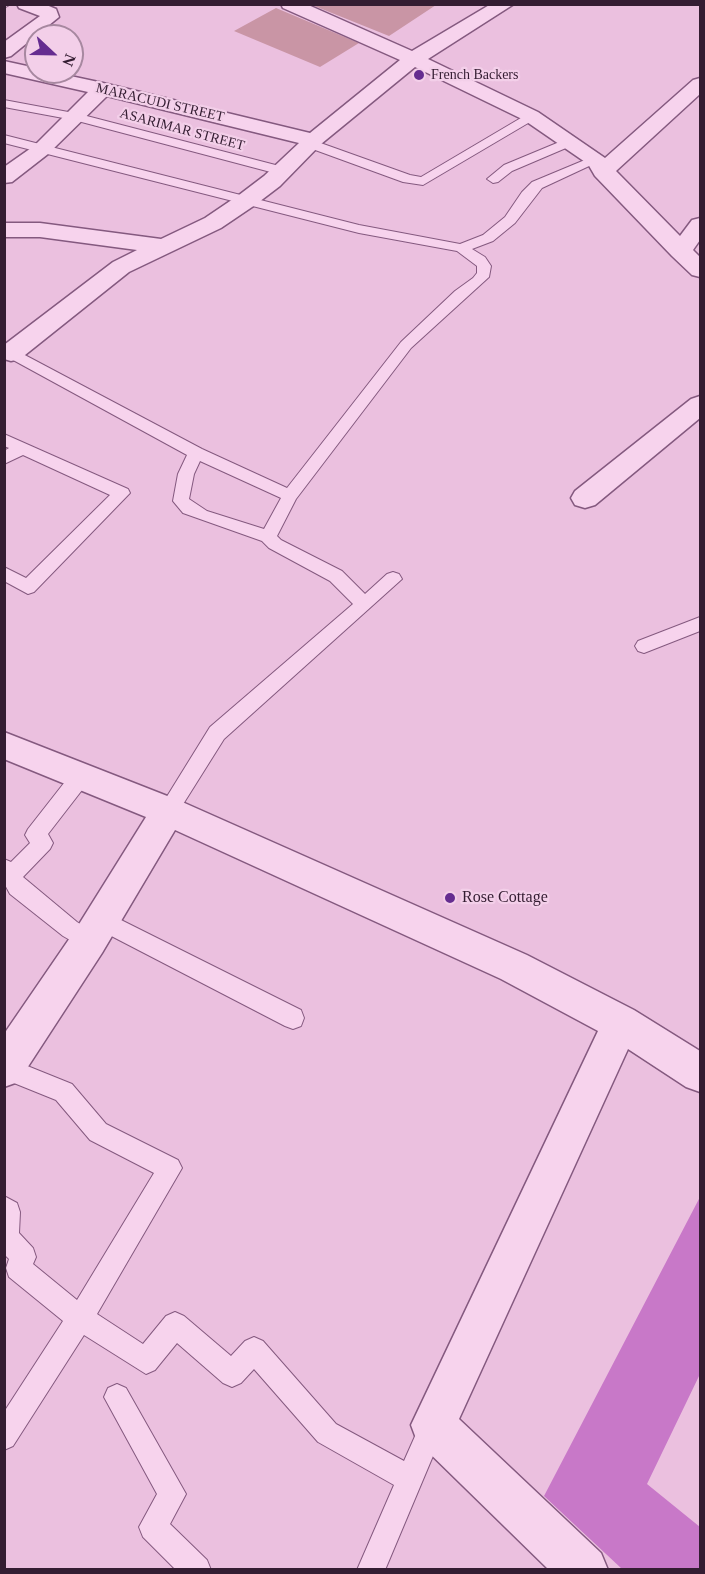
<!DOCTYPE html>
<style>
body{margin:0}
#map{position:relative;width:705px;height:1574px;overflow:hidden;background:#ebc0df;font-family:"Times New Roman",serif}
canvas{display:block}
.frame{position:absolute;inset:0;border:6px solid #341d32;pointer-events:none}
.north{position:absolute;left:24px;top:24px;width:60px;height:60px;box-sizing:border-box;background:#f3cfe9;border:2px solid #a788a0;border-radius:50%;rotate:112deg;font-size:16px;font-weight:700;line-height:24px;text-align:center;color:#341d32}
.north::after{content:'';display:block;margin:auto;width:21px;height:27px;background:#652c90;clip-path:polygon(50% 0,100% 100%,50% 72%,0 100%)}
</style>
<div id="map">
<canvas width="705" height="1574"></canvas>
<div class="frame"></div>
<div class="north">N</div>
</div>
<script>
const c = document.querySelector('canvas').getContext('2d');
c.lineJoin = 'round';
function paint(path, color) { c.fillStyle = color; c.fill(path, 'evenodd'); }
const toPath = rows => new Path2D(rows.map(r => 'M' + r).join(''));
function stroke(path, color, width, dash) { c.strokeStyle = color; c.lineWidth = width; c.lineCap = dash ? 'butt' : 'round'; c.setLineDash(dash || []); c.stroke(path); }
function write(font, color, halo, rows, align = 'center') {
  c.font = font + ' "Times New Roman",serif'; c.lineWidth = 4.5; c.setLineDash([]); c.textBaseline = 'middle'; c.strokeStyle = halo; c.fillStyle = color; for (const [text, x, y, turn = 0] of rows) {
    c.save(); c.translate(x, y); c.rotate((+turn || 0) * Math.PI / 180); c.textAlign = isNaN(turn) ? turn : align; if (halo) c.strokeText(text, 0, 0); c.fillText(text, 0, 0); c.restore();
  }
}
const green = toPath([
 [312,5,436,5,389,36],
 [276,8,359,43,320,67,234,31]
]);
const building = toPath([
 [700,1197,700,1374,647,1484,700,1527,700,1569,622,1569,544,1496]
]);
const lane = toPath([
 [4,4,11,4,4,8,4,4],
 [4,100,79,114,287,168,288,171,282,175,74,120,4,107,4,100],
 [531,112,537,116,535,119,423,185,403,182,307,147,305,144,311,140,315,141,410,175,421,177,531,112],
 [4,135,359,225,460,244,483,235,505,217,522,192,532,182,592,157,600,157,602,160,542,188,515,223,493,241,472,249,485,257,491,266,489,277,411,348,296,499,277,536,281,540,342,571,365,594,387,574,393,572,399,574,402,579,224,739,175,817,168,820,161,817,158,811,210,727,353,604,330,581,269,548,262,541,183,513,173,501,178,474,187,455,4,355,4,344,202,449,287,488,401,342,455,291,473,278,477,273,477,266,457,251,359,233,4,143,4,135],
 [200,461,281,498,264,529,207,511,189,499,194,474,200,461],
 [569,138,573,139,575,142,573,145,512,171,498,182,493,183,487,179,504,165,569,138],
 [4,434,128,489,130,493,34,592,28,594,4,581,4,567,26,578,110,495,23,455,4,464,4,451,9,448,4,446,4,434],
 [700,617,700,631,644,653,638,651,635,646,638,641,700,617],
 [82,767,89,769,92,775,89,781,48,834,53,843,50,849,23,877,77,922,96,934,100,941,96,948,89,951,63,936,10,894,4,883,4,859,11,862,30,843,25,835,28,829,75,769,82,767],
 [101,910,301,1010,304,1018,301,1026,293,1029,285,1026,94,927,91,920,94,913,101,910],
 [5,1057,72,1084,106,1124,178,1160,182,1168,97,1314,143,1344,166,1316,175,1312,184,1316,231,1356,245,1341,254,1337,263,1341,336,1424,404,1461,424,1416,433,1412,442,1416,446,1425,385,1570,357,1570,394,1485,318,1442,254,1369,241,1383,232,1387,223,1383,177,1343,155,1370,146,1374,84,1335,13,1446,4,1450,4,1412,63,1321,9,1277,6,1268,9,1259,4,1254,4,1196,17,1203,20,1212,19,1233,33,1248,36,1257,33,1264,77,1300,154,1173,90,1140,56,1100,4,1079,5,1057],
 [117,1384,126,1388,186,1494,170,1524,207,1560,211,1570,176,1570,143,1537,139,1527,157,1494,104,1397,108,1388,117,1384]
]);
const street = toPath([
 [17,4,44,4,56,9,59,17,11,56,4,58,4,42,40,16,19,8,17,4],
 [281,4,306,4,412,51,491,4,514,4,428,59,538,112,605,158,693,80,700,78,700,94,616,171,680,236,692,220,700,218,700,240,693,250,700,257,700,277,692,275,672,256,595,176,588,164,524,120,415,67,321,144,280,186,255,205,221,228,129,272,20,359,11,361,4,359,4,345,113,262,137,250,40,237,4,237,4,223,40,223,161,239,205,218,239,195,264,176,299,143,107,96,48,154,12,182,4,183,4,167,34,146,88,92,4,73,4,61,36,68,36,72,52,72,103,83,310,133,400,60,283,8,281,4],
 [700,396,700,418,595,505,585,508,575,505,571,498,575,491,691,399,700,396],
 [4,732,180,801,527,955,634,1010,700,1051,700,1092,686,1087,628,1049,459,1419,601,1553,608,1570,549,1570,417,1441,411,1425,598,1031,501,979,175,830,102,953,18,1082,4,1087,4,1034,76,929,146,817,4,759,4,732]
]);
const markers = [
 [419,75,6,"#652c90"],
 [450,898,6,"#652c90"]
];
const farPoinames = [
 ["French Backers",431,75]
];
const farStreetnames = [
 ["MARACUDI STREET",160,103,13],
 ["ASARIMAR STREET",182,130,15]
];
const poiNames = [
 ["Rose Cottage",462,898]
];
paint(green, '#c995a5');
paint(building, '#c878c8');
stroke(lane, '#84597f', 2);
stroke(street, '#84597f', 3);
paint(lane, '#f7d3ed');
paint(street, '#f7d3ed');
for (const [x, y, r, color] of markers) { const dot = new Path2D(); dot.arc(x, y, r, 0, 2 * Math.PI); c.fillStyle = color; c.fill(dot); stroke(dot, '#f3cfe9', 2); }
write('14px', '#341d32', '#f3cfe9', farPoinames, 'left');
write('14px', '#341d32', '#f3cfe9', farStreetnames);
write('16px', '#341d32', '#f3cfe9', poiNames, 'left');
</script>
